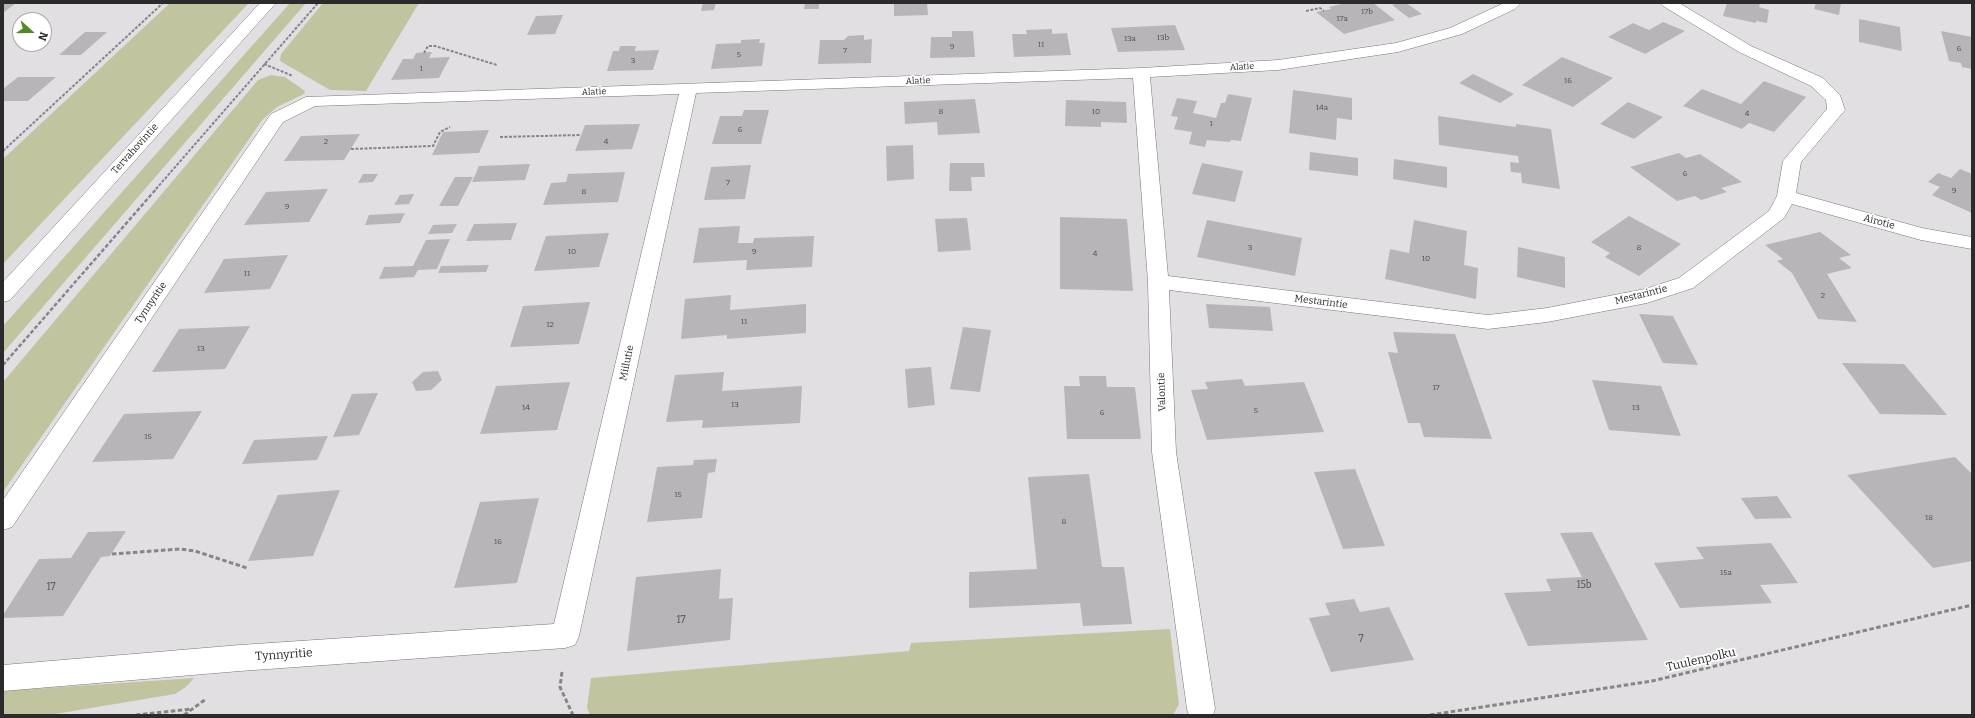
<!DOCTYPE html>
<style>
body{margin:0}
#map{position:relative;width:1975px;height:718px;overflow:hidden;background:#e2dfe3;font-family:Bitter,serif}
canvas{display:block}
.frame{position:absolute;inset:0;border:4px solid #2c2b2c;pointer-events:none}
.north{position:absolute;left:12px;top:12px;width:40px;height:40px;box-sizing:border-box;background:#fff;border:1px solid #abaaab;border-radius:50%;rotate:111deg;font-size:11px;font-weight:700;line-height:16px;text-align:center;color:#2c2b2c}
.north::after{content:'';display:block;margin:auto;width:14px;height:18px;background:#518b29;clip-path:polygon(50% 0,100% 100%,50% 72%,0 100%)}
</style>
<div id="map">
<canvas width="1975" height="718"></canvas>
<div class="frame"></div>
<div class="north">N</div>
</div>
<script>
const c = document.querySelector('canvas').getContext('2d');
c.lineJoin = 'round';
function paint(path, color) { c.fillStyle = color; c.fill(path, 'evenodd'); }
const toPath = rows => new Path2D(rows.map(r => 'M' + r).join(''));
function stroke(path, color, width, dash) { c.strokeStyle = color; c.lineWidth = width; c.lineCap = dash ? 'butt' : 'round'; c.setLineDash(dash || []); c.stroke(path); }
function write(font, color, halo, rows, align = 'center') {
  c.font = font + ' Bitter,serif'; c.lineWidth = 3.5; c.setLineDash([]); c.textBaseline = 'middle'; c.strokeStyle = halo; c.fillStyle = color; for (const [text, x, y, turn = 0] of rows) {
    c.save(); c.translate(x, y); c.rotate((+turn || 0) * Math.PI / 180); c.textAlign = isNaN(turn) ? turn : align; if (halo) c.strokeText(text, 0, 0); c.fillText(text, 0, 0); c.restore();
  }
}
const green = toPath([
 [170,3,249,3,3,264,3,159],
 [290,3,306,3,3,353,3,326],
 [323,3,419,3,366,91,330,90,280,61,281,54],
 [271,75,285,77,305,91,304,94,277,107,263,119,3,492,3,382,258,80],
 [1170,629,1179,704,1173,715,590,715,587,708,591,678,909,651,911,643],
 [194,678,186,687,175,694,49,715,3,715,3,691]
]);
const building = toPath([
 [3,3,16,3,3,13],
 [703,3,716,3,714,10,701,11],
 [805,3,819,3,819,9,804,9],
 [894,3,927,3,928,15,894,16],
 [1346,3,1373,3,1395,20,1344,34,1316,12,1331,9,1329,7],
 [1399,3,1406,3,1422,14,1409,18,1392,5],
 [1727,3,1760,3,1759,7,1769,10,1767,23,1756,21,1756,23,1723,16],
 [1816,3,1841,3,1839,15,1814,9],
 [563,15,555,34,527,35,536,16],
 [1859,19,1900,27,1902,51,1859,42],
 [1663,22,1685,31,1645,54,1608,37,1633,23,1649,30],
 [1175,25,1185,50,1118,52,1111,28],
 [1052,29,1052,34,1067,33,1071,55,1014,57,1012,34,1027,34,1026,30],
 [952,31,973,31,975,57,930,58,931,37,952,37],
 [1941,31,1972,37,1972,69,1962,67,1961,63,1949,61],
 [85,32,107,32,81,55,59,55],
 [864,35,864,40,872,39,871,63,818,64,820,40,844,40,848,36],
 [760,39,759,43,765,43,762,66,711,69,716,44,741,43,741,40],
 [620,46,636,46,635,51,659,50,653,70,607,71,613,51,619,51],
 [432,52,429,58,450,57,439,78,391,80,403,59,413,59,416,53],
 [1562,57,1613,78,1573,107,1522,85],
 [1473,74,1514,94,1500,103,1459,83],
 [18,77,56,77,28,101,3,101,3,89],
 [1764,81,1806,97,1774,132,1749,123,1742,129,1683,106,1702,89,1741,104],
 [1293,90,1352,98,1352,120,1337,118,1336,140,1289,133],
 [1228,94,1252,98,1241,141,1231,140,1230,142,1207,140,1205,147,1189,144,1192,132,1174,129,1178,117,1171,116,1177,98,1197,101,1193,113,1216,118,1221,103,1225,103],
 [975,99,980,133,938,135,937,122,905,124,904,102],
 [1066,100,1126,102,1127,123,1101,122,1101,127,1065,126],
 [1628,102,1663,117,1634,139,1600,124],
 [744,110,769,110,761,144,712,144,720,116,742,116],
 [1438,116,1516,127,1516,124,1551,129,1560,189,1522,183,1521,173,1511,172,1510,162,1519,163,1518,156,1439,145],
 [640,124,632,149,575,151,585,125],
 [489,130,479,153,432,155,443,132],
 [360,134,344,160,284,161,301,136],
 [913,145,914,179,887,181,886,146],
 [1310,152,1358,158,1358,176,1309,170],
 [1679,153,1686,158,1700,154,1742,182,1721,188,1727,192,1701,200,1695,196,1677,201,1630,167],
 [1394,159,1447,167,1447,188,1393,179],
 [950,163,984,163,985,177,971,177,972,191,949,191],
 [1202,163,1243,171,1235,202,1192,194],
 [530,164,525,180,472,182,479,166],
 [751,165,745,199,704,200,711,167],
 [1960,169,1972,174,1972,213,1932,195,1940,187,1928,182,1938,173,1951,178],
 [625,172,618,202,543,205,551,183,566,182,568,174],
 [363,174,378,174,373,182,358,183],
 [455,177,473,177,458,206,439,206],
 [328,189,309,222,244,225,266,192],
 [414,194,409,204,394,205,400,195],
 [405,213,400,223,365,225,369,215],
 [1629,216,1681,244,1639,276,1605,257,1610,253,1591,242],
 [1060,217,1127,219,1133,291,1060,289],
 [967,218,971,250,938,252,935,219],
 [1207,220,1302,238,1295,276,1197,257],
 [1414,220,1467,231,1464,265,1478,268,1476,299,1385,279,1390,249,1409,253],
 [517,223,511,240,466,241,474,224],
 [457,224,452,233,428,234,433,225],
 [740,226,738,243,753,243,754,238,814,236,812,267,746,270,747,260,693,263,699,228],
 [1820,232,1851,255,1839,258,1852,268,1827,274,1857,322,1818,319,1792,273,1777,261,1783,259,1765,245],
 [609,233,599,267,534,271,546,236],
 [450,239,437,269,418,270,414,277,379,279,384,267,413,266,426,240],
 [1518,247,1565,257,1565,288,1517,277],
 [288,255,270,289,204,293,224,259],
 [489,265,486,272,438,273,441,266],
 [731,295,730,310,806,304,806,333,727,339,727,335,681,339,685,299],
 [590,302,579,344,510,347,523,306],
 [1206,304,1270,307,1273,331,1209,328],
 [1639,314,1673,316,1698,365,1663,363],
 [250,326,225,369,152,372,179,329],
 [963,327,991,330,980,392,950,389],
 [1393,332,1455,334,1492,439,1424,437,1420,423,1408,423,1388,352,1398,353],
 [1842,363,1904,364,1947,415,1880,414],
 [931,367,935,405,908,408,905,369],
 [438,371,442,380,431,390,416,391,412,382,423,372],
 [724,372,722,391,802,386,800,423,702,428,703,420,666,422,675,375],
 [1079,376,1106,376,1107,387,1135,387,1141,439,1067,439,1064,386,1080,386],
 [1242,379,1245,386,1304,382,1324,432,1207,440,1191,390,1208,389,1205,382],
 [1592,380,1661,386,1681,436,1609,430],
 [570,382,557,430,480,434,496,386],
 [378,393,359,435,333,437,352,394],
 [202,411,173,459,92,462,124,414],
 [328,436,317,460,242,464,254,440],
 [1955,457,1972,474,1972,561,1933,568,1847,475],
 [717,459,715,472,708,473,702,518,647,522,657,467,693,465,694,460],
 [1355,469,1385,546,1343,549,1314,472],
 [1089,474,1102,567,1124,567,1132,624,1083,626,1080,603,969,608,969,572,1037,569,1028,477],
 [340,490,313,556,248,561,278,495],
 [1777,496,1792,518,1755,519,1741,498],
 [539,498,517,583,454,588,480,502],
 [126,531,110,556,101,557,63,616,3,618,3,615,39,559,71,558,88,532],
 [1592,532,1648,640,1528,646,1504,593,1551,591,1546,579,1582,577,1560,533],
 [1771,543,1798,583,1760,585,1772,603,1680,608,1654,563,1704,559,1696,547],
 [721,569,719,599,733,598,730,640,627,651,636,577],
 [1354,599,1360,612,1389,607,1414,660,1331,672,1309,618,1330,615,1325,603]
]);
const pathFar2 = toPath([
 [1306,11,1320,8,1324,11],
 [424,53,428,46,435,46,497,65],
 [264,64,293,76],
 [500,137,581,135],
 [351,149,433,146,440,132,450,127],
 [3,151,163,3],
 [156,189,318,3]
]);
const pathFar1 = toPath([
 [3,365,157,188]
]);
const path = toPath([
 [112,554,180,549,195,551,247,568],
 [562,672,560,687,573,715],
 [136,715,191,709],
 [184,715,206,699],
 [1430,715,1652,681,1972,605]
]);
const minor = toPath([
 [1504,3,1521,3,1515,9,1462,34,1398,52,1278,70,1150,77,1168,276,1488,315,1547,308,1645,289,1679,278,1769,211,1777,196,1783,161,1827,109,1826,100,1811,86,1739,52,1663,6,1660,3,1679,3,1751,46,1823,78,1840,95,1845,110,1801,162,1796,193,1922,228,1972,237,1972,249,1921,240,1792,204,1784,218,1693,288,1647,303,1547,322,1488,329,1169,290,1176,452,1215,709,1213,715,1189,715,1187,709,1152,452,1148,282,1133,78,696,93,579,636,575,645,565,648,240,671,3,691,3,665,240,645,554,624,679,94,315,106,283,122,12,527,3,530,3,500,271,114,306,97,1141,68,1278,60,1396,43,1450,28,1504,3]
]);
const major = toPath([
 [260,3,276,3,10,300,3,302,3,282,260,3]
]);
const numberNames = [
 ["17b",1367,12],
 ["17a",1342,19],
 ["13b",1163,38],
 ["13a",1130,39],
 ["11",1041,45],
 ["9",952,47],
 ["6",1959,49],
 ["7",845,51],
 ["5",739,55],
 ["3",633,61],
 ["1",421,69],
 ["16",1568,81],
 ["14a",1322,108],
 ["8",941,112],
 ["10",1096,112],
 ["4",1747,114],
 ["1",1211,124],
 ["6",740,130],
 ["2",326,142],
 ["4",606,142],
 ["6",1685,174],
 ["7",728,183],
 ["9",1954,191],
 ["8",584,192],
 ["9",287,207],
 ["3",1250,248],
 ["8",1639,248],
 ["10",572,252],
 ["9",754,252],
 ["4",1095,254],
 ["10",1426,259],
 ["11",247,274],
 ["2",1823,296],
 ["11",744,322],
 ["12",550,325],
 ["13",201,349],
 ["17",1436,388],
 ["13",735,405],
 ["14",526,408],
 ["13",1636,408],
 ["5",1256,411],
 ["6",1102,413],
 ["15",148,437],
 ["15",678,495],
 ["18",1929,518],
 ["8",1064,522],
 ["16",498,542],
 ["15a",1726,573]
];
const farStreetnames = [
 ["Alatie",1242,67,-4],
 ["Alatie",918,81,-2],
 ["Alatie",594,92,-2]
];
const streetNames = [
 ["Tervahovintie",135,149,-48],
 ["Airotie",1879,222,15],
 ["Mestarintie",1641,295,-14],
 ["Mestarintie",1321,302,7],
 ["Tynnyritie",151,303,-56],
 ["Miilutie",627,363,-78],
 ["Valontie",1162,392,-92]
];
const nearNumbernames = [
 ["15b",1584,585],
 ["17",51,587],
 ["17",681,620],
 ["7",1361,639]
];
const nearStreetnames = [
 ["Tynnyritie",284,655,-4],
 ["Tuulenpolku",1701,660,-13]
];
paint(green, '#c2c4a0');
paint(building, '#b8b5b9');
stroke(minor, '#777578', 1);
stroke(major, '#777578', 1);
stroke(pathFar2, '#878588', 2, [3, 1.5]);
stroke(pathFar1, '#878588', 2.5, [4, 2]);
stroke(path, '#878588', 3, [4.5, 2.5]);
paint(minor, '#fff');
paint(major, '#fff');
write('8px', '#4f4e4f', null, numberNames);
write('9px', '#2c2b2c', '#fff', farStreetnames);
write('10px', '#2c2b2c', '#fff', streetNames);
write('10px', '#4f4e4f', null, nearNumbernames);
write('12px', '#2c2b2c', '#fff', nearStreetnames);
</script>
